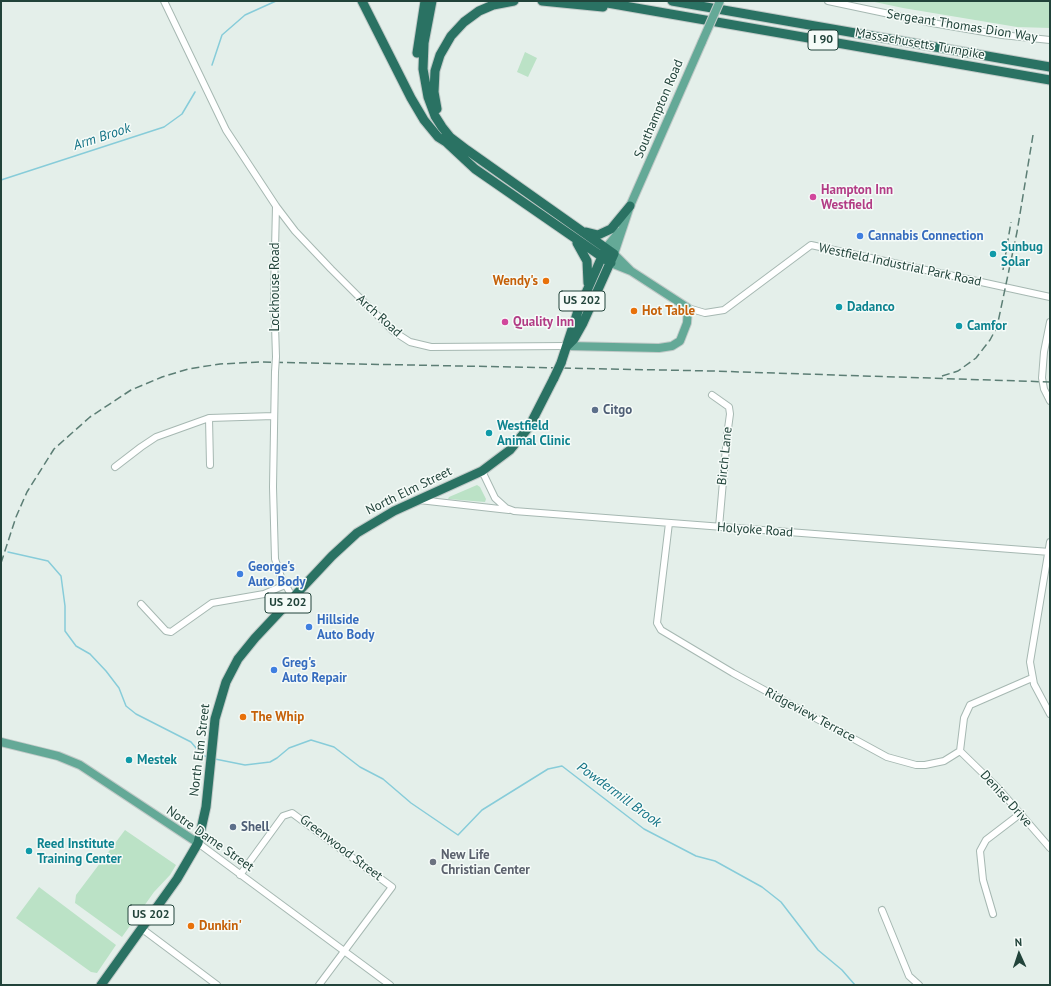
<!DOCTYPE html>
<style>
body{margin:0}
#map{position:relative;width:1051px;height:986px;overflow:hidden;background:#e4efea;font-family:"PT Sans",sans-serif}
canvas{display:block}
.frame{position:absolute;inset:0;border:2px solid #21433a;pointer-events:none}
.north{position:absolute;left:999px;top:934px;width:40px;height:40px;-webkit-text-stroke:3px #f5fbf8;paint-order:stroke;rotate:357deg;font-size:11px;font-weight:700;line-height:16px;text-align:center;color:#21433a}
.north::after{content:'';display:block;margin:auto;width:14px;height:18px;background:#21433a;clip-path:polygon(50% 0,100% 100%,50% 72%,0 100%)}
</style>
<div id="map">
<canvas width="1051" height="986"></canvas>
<div class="frame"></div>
<div class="north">N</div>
</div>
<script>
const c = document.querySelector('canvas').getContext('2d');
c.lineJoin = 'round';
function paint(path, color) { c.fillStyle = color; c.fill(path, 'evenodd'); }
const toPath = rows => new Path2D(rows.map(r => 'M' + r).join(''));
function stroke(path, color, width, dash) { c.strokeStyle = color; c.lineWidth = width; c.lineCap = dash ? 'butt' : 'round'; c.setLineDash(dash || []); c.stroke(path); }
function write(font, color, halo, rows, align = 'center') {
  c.font = font + ' "PT Sans",sans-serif'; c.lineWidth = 3; c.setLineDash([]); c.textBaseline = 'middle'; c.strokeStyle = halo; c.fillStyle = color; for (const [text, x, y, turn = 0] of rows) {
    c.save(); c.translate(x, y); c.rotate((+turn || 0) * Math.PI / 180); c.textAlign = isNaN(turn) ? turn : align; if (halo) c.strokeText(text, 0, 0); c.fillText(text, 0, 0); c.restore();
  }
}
const green = toPath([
 [870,1,1050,1,1050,28,1017,27,903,8],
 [525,52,537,58,528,77,517,72],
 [477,485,480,487,486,499,485,502,448,499,449,497],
 [125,830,176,865,170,875,154,892,122,937,75,903,76,895],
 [39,887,116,945,97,973,91,972,16,918]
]);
const stream = toPath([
 [212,65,222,35,245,15,276,1],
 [1,180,164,127,182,114,195,92],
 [8,552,48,561,61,576,65,606,65,631,76,646,90,654,106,671,119,688,126,706,136,714,191,742,202,755,208,757],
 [215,759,245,765,270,762,277,758,289,748,311,740,334,747,360,767,383,779,411,803,458,835,482,810,548,769,562,766,644,829,696,856,715,861,762,887,781,902,818,950,842,970,855,985]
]);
const minor = toPath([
 [164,1,226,130,276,206,295,231,331,269,393,331,410,342,431,347,567,346],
 [828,1,932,23,1002,35,1050,40],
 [688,308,705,313,724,310,811,245,1050,297],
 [1050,322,1044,352,1042,378,1044,389,1050,401],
 [276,357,274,293,276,206],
 [275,372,273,487,275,559,281,577,293,598],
 [712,395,729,407,730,414,727,436,719,527],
 [209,418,210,465],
 [115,467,141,447,156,437,209,418,274,416],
 [482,471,495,498,506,508,514,511,1050,552],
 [419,500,509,510],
 [669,523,657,623,661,630,733,673,887,757,916,765,925,765,944,761,960,751,964,718,970,705,1032,678],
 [1050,542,1030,662,1034,684,1050,714],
 [141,604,166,631,171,632,212,603,264,594,285,585],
 [960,751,998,788,1050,848],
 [198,843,390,985],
 [240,875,283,816,292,813,392,887,319,985],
 [882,910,909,976,919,985],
 [993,914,983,880,980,851,986,840,1020,814],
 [141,928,217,985]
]);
const major = toPath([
 [605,249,619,232],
 [631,271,614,254,630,206,702,42],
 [567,346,659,348,672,346,680,341,687,323,688,308,631,271,611,263],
 [1,742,58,756,80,765,198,843]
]);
const highway = toPath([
 [362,1,411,98,424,120,438,137,446,142,475,169,611,263],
 [432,1,424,43,423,69,428,97,435,116,442,127,450,137,467,150,614,254,583,323,574,339,567,346],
 [542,1,603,7],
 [596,1,1050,80],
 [672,1,1050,67],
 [417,53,425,1],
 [437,109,434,92,435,71,440,55,451,36,464,22,479,11,493,5,514,1],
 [586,232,598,235,611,229,630,206],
 [577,243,587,261,588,283],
 [561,363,578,311,604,252],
 [101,985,177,879,198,843,206,807,215,719,226,682,238,659,255,638,332,556,357,533,394,511,482,471,510,450,529,427,554,378]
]);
const rail = toPath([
 [1003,270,1011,222],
 [942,376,958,371,976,358,990,340,997,327,1017,232,1033,135],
 [1,563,16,517,27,492,54,449,90,417,131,390,162,377,188,369,220,364,259,362,712,371,1050,382]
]);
const minorBridge = toPath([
 [275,372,276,357]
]);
const majorBridge = toPath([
 [702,42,720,1]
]);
const highwayBridge = toPath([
 [554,378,561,363]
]);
const markers = [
 [813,197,4,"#d1479c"],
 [860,236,4,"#3f7fe0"],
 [993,254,4,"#0f9aa8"],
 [546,281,4,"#e8710a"],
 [839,307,4,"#0f9aa8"],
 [634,311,4,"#e8710a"],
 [505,322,4,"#d1479c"],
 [959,326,4,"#0f9aa8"],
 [595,410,4,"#5c6f8a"],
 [489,433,4,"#0f9aa8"],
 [240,574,4,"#3f7fe0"],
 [309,627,4,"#3f7fe0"],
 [274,670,4,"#3f7fe0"],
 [243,717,4,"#e8710a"],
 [129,760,4,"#0f9aa8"],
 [233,827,4,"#5c6f8a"],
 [29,851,4,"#0f9aa8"],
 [433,862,4,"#6b7280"],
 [191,926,4,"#e8710a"]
];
const shields = [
 [823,40,30],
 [582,301,46],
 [288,603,46],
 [151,915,46]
];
const shieldNames = [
 ["I 90",823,40],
 ["US 202",582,301],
 ["US 202",288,603],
 ["US 202",151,915]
];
const streetNames = [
 ["Sergeant Thomas Dion Way",962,26,9],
 ["Massachusetts Turnpike",920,44,10],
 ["Southampton Road",659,109,-67],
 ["Westfield Industrial Park Road",900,265,12],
 ["Lockhouse Road",275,287,-90],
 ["Arch Road",379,316,42],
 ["Birch Lane",725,456,-84],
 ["North Elm Street",409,491,-26],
 ["Holyoke Road",755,530,4],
 ["Ridgeview Terrace",810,715,28],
 ["North Elm Street",200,750,-83],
 ["Denise Drive",1006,799,48],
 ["Notre Dame Street",210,839,35],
 ["Greenwood Street",341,848,37]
];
const hotelNames = [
 ["Hampton Inn",821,190],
 ["Westfield",821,205],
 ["Quality Inn",513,322]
];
const shopNames = [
 ["Cannabis Connection",868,236],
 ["George's",248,567],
 ["Auto Body",248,582],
 ["Hillside",317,620],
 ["Auto Body",317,635],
 ["Greg's",282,663],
 ["Auto Repair",282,678]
];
const cultureNames = [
 ["Sunbug",1001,247],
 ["Solar",1001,262],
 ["Dadanco",847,307],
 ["Camfor",967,326],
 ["Westfield",497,426],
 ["Animal Clinic",497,441],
 ["Mestek",137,760],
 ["Reed Institute",37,844],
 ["Training Center",37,859]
];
const foodNames = [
 ["Wendy's",538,281,"right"],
 ["Hot Table",642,311],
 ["The Whip",251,717],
 ["Dunkin'",199,926]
];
const serviceNames = [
 ["Citgo",603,410],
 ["Shell",241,827]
];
const worshipNames = [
 ["New Life",441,855],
 ["Christian Center",441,870]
];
const waterNames = [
 ["Arm Brook",102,137,-18],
 ["Powdermill Brook",619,795,36]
];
paint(green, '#bbe2c6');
stroke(stream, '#87ccd9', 1.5);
stroke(minor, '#a6b8b2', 8);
stroke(major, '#c1cac8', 10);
stroke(highway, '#c1cac8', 11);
stroke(minor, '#fff', 6);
stroke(major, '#64a997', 8);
stroke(highway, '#2a7263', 9);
stroke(rail, '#5c7e75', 1.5, [8, 4]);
stroke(minorBridge, '#a6b8b2', 8, []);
stroke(majorBridge, '#c1cac8', 10, []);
stroke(highwayBridge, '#c1cac8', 11, []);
stroke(minorBridge, '#fff', 6);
stroke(majorBridge, '#64a997', 8);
stroke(highwayBridge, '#2a7263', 9);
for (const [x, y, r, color] of markers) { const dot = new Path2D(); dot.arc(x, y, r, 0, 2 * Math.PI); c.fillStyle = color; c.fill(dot); stroke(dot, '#f5fbf8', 1.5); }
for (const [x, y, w] of shields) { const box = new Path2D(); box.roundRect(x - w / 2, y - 10, w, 20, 3); c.fillStyle = '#f5fbf8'; c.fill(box); stroke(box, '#21433a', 1); }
write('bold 12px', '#21433a', null, shieldNames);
write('13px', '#21433a', '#f5fbf8', streetNames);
write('bold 13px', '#b23c85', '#f5fbf8', hotelNames, 'left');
write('bold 13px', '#366cbe', '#f5fbf8', shopNames, 'left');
write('bold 13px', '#0d838f', '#f5fbf8', cultureNames, 'left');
write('bold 13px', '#c56008', '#f5fbf8', foodNames, 'left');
write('bold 13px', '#4e5e75', '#f5fbf8', serviceNames, 'left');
write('bold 13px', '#5b616d', '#f5fbf8', worshipNames, 'left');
write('italic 14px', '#147386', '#f5fbf8', waterNames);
</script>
